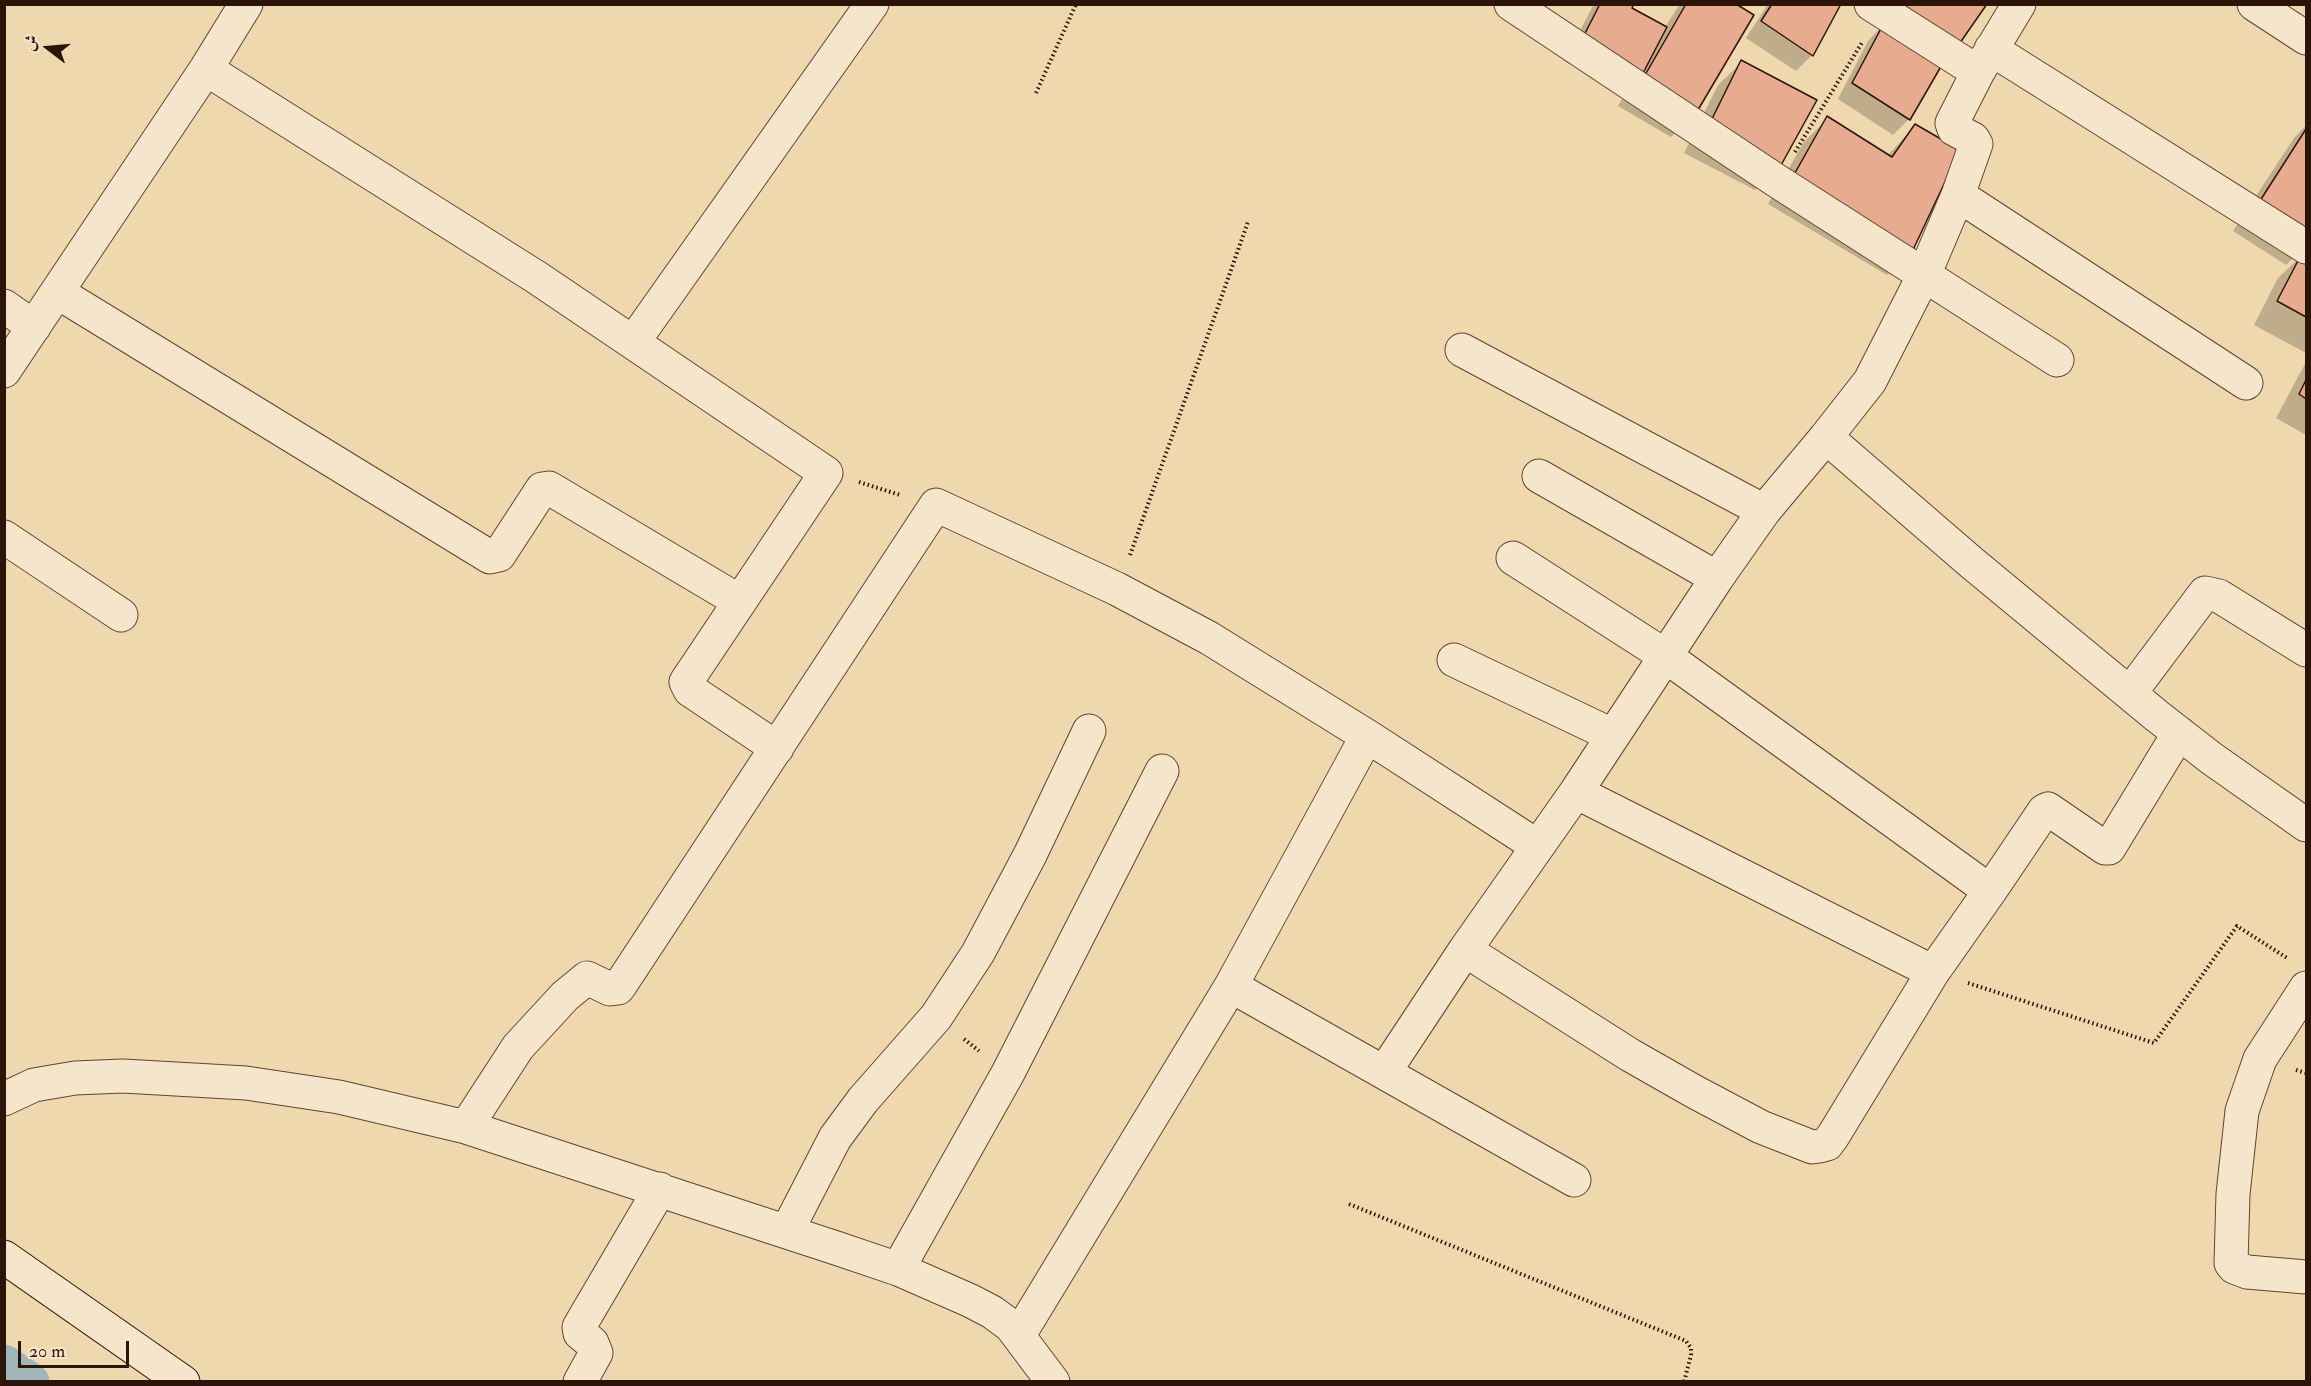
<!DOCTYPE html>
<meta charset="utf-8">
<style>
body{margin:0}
#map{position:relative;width:2311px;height:1386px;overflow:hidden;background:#efd7ae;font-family:"IM FELL Double Pica",Amiri,serif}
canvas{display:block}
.frame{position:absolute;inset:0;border:6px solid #2c1508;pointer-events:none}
.north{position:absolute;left:18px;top:18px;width:60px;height:60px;-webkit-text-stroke:4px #f5e5ca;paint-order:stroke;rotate:286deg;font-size:16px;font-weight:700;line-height:24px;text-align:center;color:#2c1508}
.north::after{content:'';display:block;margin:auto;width:21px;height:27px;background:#2c1508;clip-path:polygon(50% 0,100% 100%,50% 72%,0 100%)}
.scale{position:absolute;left:18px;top:1341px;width:111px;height:27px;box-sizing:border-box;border:3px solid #2c1508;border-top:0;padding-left:8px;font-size:18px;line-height:21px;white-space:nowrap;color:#2c1508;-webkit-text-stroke:4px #f5e5ca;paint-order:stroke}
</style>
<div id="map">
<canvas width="2311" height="1386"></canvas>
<div class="frame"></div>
<div class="north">ش</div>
<div class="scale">20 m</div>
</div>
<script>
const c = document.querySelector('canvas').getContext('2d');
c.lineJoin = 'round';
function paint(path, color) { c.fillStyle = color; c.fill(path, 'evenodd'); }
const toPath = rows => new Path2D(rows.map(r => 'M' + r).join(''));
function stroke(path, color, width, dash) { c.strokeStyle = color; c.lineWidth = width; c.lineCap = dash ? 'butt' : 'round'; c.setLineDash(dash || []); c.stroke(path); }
const shadow = toPath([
 [1594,4,1632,4,1630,9,1665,27,1680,4,1733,4,1694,114,1671,137,1618,106,1626,93,1564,61],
 [1768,4,1839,4,1811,56,1796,71,1746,38],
 [1902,4,1985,4,1941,63,1909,119,1893,135,1838,99,1868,41],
 [1742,62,1778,166,1755,190,1684,153,1718,85],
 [1828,118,1887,156,1915,126,1911,251,1887,275,1768,204,1804,142],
 [2306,125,2306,353,2254,325,2278,278,2296,261,2292,259,2286,265,2233,231,2294,138],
 [2306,362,2306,435,2276,418]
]);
const canal = toPath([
 [4,1364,30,1382]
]);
const building = toPath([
 [1600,4,1634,4,1632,8,1667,27,1641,77,1579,45,1600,4],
 [1686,4,1736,4,1754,15,1695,115,1641,82,1686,4],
 [1772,4,1841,4,1813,56,1761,21,1772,4],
 [1905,4,1987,4,1955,50,1901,10,1905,4],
 [1884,23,1943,63,1910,120,1852,83,1884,23],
 [1741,60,1817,100,1780,167,1707,129,1741,60],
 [1827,116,1892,157,1915,124,1960,150,1912,252,1791,180,1827,116],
 [2306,129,2306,239,2256,207,2306,129],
 [2302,253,2306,255,2306,317,2277,301,2302,253],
 [2306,380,2306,399,2299,394,2306,380]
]);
const path = toPath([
 [1036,93,1076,4],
 [1795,152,1863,41],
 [859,482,900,495],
 [1130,555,1248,222],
 [1968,983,2154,1043,2237,926,2287,958],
 [964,1039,979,1051],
 [2296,1070,2306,1073],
 [1349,1204,1686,1341,1691,1348,1691,1355,1684,1382]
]);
const street = toPath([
 [1511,4,1777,181,2057,360],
 [1871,4,1978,72],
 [2019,4,1978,72,1952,123,1954,129,1973,139,1976,144,1958,195,2246,383],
 [2254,4,2306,38],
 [1991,49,2306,247],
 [206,69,536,277,826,473,686,682,690,690,777,748],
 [57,292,490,557,499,555,542,489,549,488,739,601],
 [4,306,34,327],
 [634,341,872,4],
 [1462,350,1764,511],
 [4,371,206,69,246,4],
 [1826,437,1870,381,1924,275,1958,195],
 [1539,476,1717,578],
 [4,537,121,615],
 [1454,660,1612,735],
 [2130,693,2205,593,2219,596,2306,650],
 [1367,736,1231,986,1574,1180],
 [1576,792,1933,972],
 [1990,891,2044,811,2048,809,2105,848,2109,848,2179,733],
 [1465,950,1630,1055,1695,1092,1761,1127,1812,1147,1820,1146,1827,1144,1833,1136,1933,972,1990,891,1664,655,1513,558],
 [2306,988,2260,1059,2242,1111,2233,1194,2231,1263,2234,1267,2247,1272,2306,1277],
 [1385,1071,1465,950,1576,792,1717,578,1764,511,1826,437,1972,563,2157,716,2211,758,2306,825],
 [4,1099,34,1085,75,1078,123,1076,246,1083,339,1097,466,1127,839,1249,898,1269,971,1301,992,1312,1011,1326,1053,1382],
 [466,1127,518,1047,565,996,587,978,610,989,618,988,621,984,936,505,1117,589,1209,638,1367,736,1537,846],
 [787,1231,835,1138,863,1100,936,1017,978,953,1030,855,1089,731],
 [898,1269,1008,1073,1162,771],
 [1019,1335,1231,986],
 [580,1382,596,1353,592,1343,580,1333,579,1327,660,1189]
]);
const secondary = toPath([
 [4,1257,183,1382]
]);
paint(shadow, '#0003');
stroke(canal, '#9fb7b6', 39);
paint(building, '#e7ac90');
stroke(building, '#2c1508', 1.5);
stroke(street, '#5d4632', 35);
stroke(secondary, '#2c1508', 35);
stroke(path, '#2c1508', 4, [1.5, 3]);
stroke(street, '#f5e5ca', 33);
stroke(secondary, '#f5e5ca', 33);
</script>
